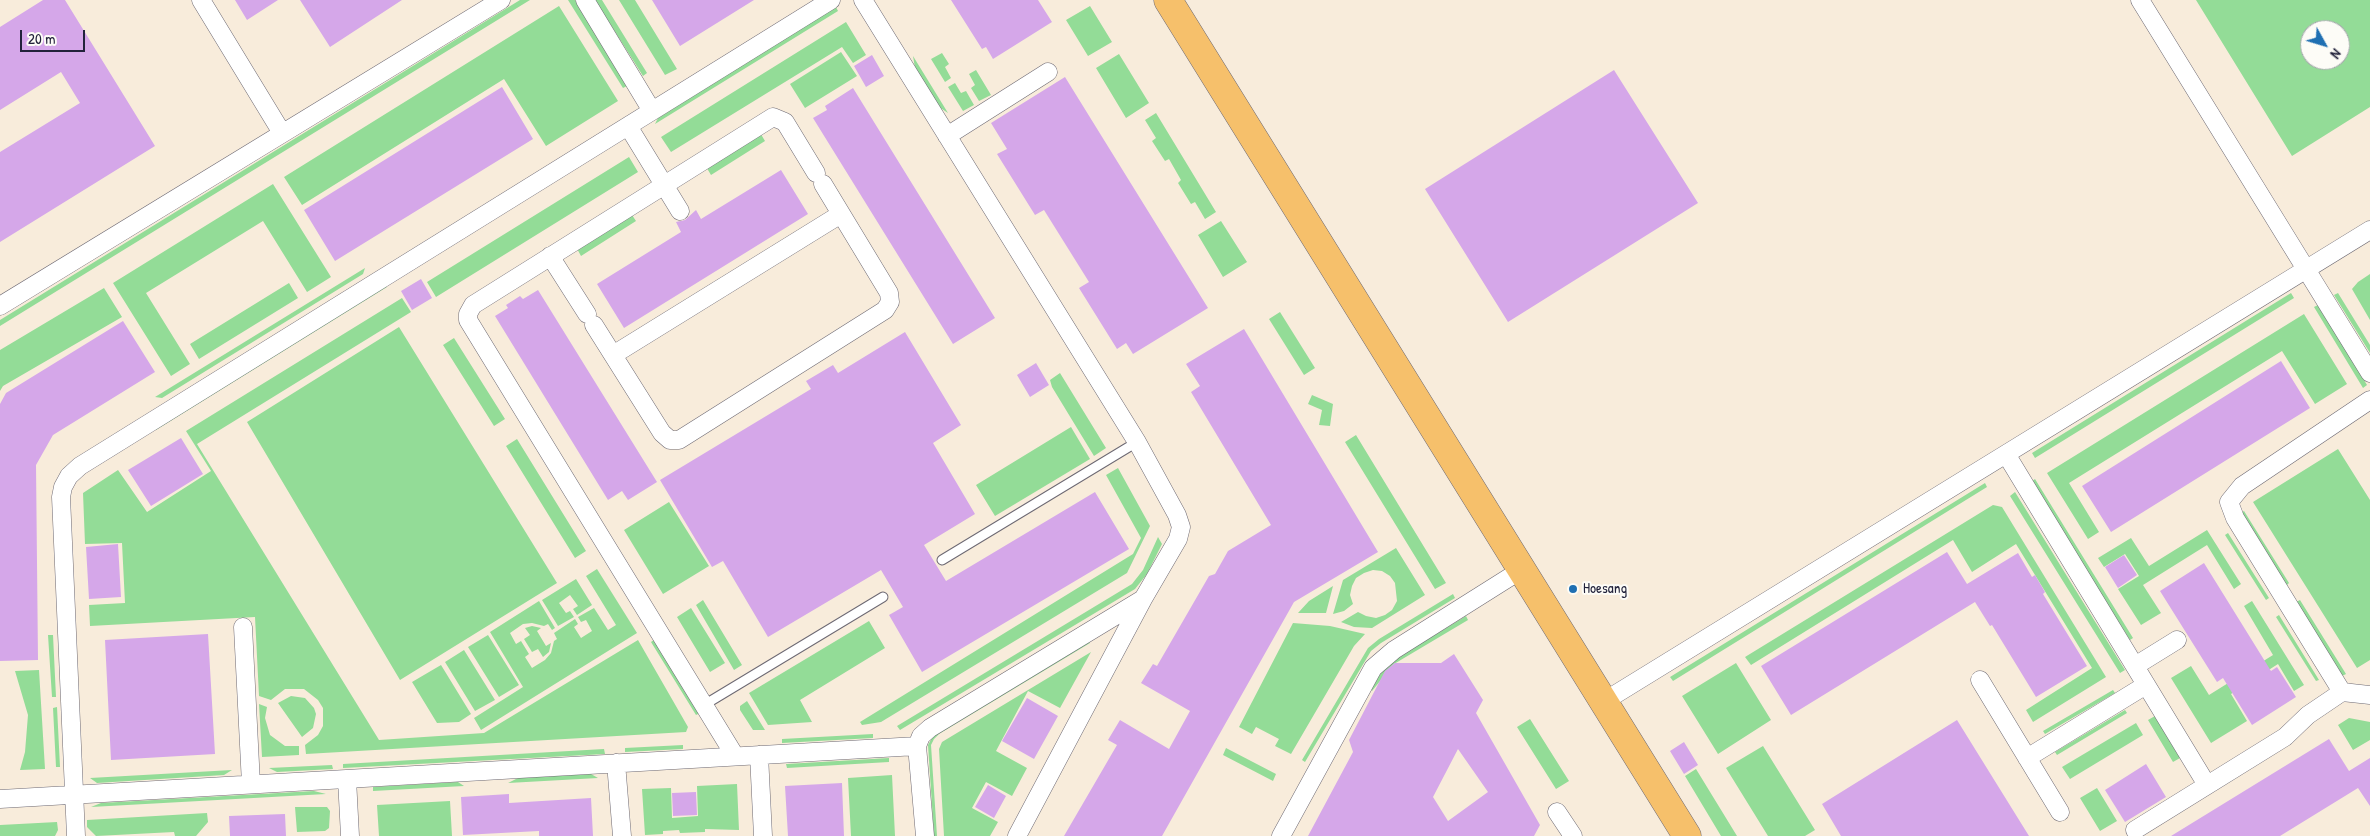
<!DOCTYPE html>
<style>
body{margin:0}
#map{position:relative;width:2370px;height:836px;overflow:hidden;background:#f8ecdb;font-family:"Patrick Hand",sans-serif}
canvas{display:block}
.north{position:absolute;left:2300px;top:20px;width:50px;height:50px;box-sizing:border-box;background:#fdfcf7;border:1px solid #a5a5ac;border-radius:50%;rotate:129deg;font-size:14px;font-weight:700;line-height:20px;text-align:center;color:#22223b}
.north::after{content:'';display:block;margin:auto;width:18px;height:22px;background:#1f6fb2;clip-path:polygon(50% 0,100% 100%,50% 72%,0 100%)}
.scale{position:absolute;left:20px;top:30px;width:65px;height:22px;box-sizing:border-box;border:2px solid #22223b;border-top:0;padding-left:6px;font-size:15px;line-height:18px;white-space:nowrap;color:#22223b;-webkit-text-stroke:4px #fdfcf7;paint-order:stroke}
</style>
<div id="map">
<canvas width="2370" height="836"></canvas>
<div class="north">N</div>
<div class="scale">20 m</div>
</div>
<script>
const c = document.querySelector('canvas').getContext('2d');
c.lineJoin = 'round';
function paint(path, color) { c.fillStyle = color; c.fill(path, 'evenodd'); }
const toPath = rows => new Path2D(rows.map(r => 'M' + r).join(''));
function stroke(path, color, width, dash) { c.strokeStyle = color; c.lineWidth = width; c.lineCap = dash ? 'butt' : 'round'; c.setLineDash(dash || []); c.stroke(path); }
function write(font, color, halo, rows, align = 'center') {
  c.font = font + ' "Patrick Hand",sans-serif'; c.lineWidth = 4; c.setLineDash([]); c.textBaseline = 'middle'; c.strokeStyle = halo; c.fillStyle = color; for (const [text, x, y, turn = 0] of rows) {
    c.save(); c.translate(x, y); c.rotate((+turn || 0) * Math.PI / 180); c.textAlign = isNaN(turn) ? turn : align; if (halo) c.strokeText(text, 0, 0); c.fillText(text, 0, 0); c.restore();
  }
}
const green = toPath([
 [520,0,530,0,0,326,0,320],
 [568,0,575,0,627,86,623,88],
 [595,0,602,0,647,73,643,76],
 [619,0,635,0,677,69,665,75],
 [2196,0,2370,0,2370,107,2292,156],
 [2310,30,2340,30,2340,60,2310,60],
 [559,6,618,101,546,146,504,79,302,205,284,177],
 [1090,6,1112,42,1088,56,1066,20],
 [836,7,838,11,655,124,658,118],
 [846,22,866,55,853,63,842,47,671,152,661,137],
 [841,52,857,76,805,108,790,84],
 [942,53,949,64,945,67,951,78,945,82,931,59],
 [1119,54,1149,103,1126,118,1096,68],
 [913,56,948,113,939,107,915,68],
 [976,70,991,95,979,101,971,88,975,85,969,74],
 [955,83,961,93,966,91,974,105,963,111,948,87],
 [1156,113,1216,212,1205,219,1195,202,1191,204,1178,183,1181,180,1169,159,1165,161,1152,141,1156,138,1145,120],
 [759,131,765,141,711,175,705,165],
 [629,157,638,172,436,297,427,282],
 [273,184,331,277,307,292,263,221,146,293,190,364,171,376,113,283],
 [630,212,636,221,581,256,575,245],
 [1221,221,1247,262,1223,277,1198,235],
 [365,268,363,274,162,398,155,397],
 [2370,274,2370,320,2352,289,2358,282],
 [289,283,298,298,199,359,190,344],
 [385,284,387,287,156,430,154,426],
 [104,288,122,317,3,386,0,391,0,350],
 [2291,293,2294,298,2035,458,2032,453],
 [2338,293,2370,345,2370,353,2334,295],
 [402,298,411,312,197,444,379,740,484,733,638,640,688,727,686,732,306,754,305,745,318,735,323,726,323,708,318,700,304,689,285,689,271,700,259,696,255,617,90,626,89,605,125,603,122,543,85,544,83,493,118,470,147,512,211,471,186,431],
 [2318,305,2367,385,2363,388,2314,307],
 [1280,312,1315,368,1304,375,1269,319],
 [2304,314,2347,384,2315,404,2282,351,2069,483,2099,532,2088,539,2047,473],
 [399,327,557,583,400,680,247,422],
 [454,338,505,419,494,426,443,345],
 [1060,373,1106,448,1094,456,1052,387,1050,380],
 [1312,395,1333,404,1330,426,1319,425,1322,410,1308,404],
 [1071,427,1090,459,995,516,976,485],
 [1356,435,1446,583,1435,589,1345,442],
 [517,439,586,551,575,558,506,446],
 [2338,449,2370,500,2370,660,2357,668,2253,502],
 [1118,468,1150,526,1127,573,881,722,862,725,860,722,1133,554,1141,538,1106,475],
 [2035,479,2133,638,2130,640,2031,482],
 [1985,483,1987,487,1673,681,1670,677],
 [2015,492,2125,670,2120,673,2010,496],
 [669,502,709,566,663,594,624,530],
 [1993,505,2002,507,2106,677,2033,722,2026,710,2092,668,2016,544,1972,572,1953,540,1751,665,1745,657],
 [2244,511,2289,583,2286,586,2241,513],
 [2207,530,2241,584,2234,589,2207,545,2143,585,2161,613,2141,625,2118,589,2139,576,2125,554,2104,567,2098,558,2131,538,2149,566],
 [2228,533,2269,598,2266,600,2225,535],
 [1158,537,1162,544,1147,574,1135,589,900,730,897,726,1132,584,1143,570],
 [1396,548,1425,595,1372,628,1354,627,1341,622,1358,612,1366,616,1376,618,1385,615,1392,610,1397,601,1395,583,1390,576,1382,571,1373,570,1364,573,1356,578,1352,586,1350,595,1353,604,1344,611,1333,614,1343,580],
 [597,569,637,633,481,730,474,718,523,687,490,632,539,601,555,628,552,630,548,624,544,626,532,623,523,624,510,633,516,644,521,641,529,654,525,657,532,668,545,660,551,653,554,641,557,639,554,633,575,619,578,624,574,627,581,638,592,631,586,620,581,622,578,617,594,608,608,630,616,625,586,576],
 [576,579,592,605,577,615,573,609,578,606,570,595,559,603,566,613,570,611,574,617,558,626,542,600],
 [1333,586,1326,613,1298,613,1309,601],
 [1453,594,1455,598,1381,643,1371,651,1305,762,1302,760,1368,648,1379,639],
 [703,600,742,665,734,670,696,605],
 [2300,600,2346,674,2342,676,2296,602],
 [2252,601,2304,685,2294,691,2278,664,2231,694,2247,721,2211,743,2171,678,2191,666,2209,695,2273,655,2244,606],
 [691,608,725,663,710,672,677,617],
 [2279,615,2319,680,2316,681,2276,617],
 [1466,616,1468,620,1394,664,1372,691,1371,689,1376,679,1392,661],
 [869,621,885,648,800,700,812,722,768,725,749,693],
 [1293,623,1330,626,1365,634,1354,646,1291,754,1275,746,1279,739,1256,727,1252,734,1239,727],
 [532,626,541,628,537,631,546,646,551,643,549,652,543,657,538,649,532,652,524,639,530,635,525,628],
 [48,635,53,635,56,697,52,697],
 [488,635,519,685,499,697,468,647],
 [655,639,700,713,696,715,651,642],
 [1088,640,1090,643,939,734,934,739,931,745,937,836,934,836,928,745,934,734],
 [464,650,495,700,475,711,445,662],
 [1091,652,1060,708,1028,691,996,751,1027,768,1012,796,986,782,972,808,998,822,990,836,944,836,939,749,942,742],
 [1736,663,1771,720,1718,754,1682,696],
 [441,665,471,714,459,722,437,723,412,682],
 [39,670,45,769,20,770,25,752,28,715,15,671],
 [2113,690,2115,693,2045,734,2043,731],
 [291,696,305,698,314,708,316,714,313,728,302,737,278,703],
 [747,701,765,730,753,730,740,710,740,706],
 [259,704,267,707,265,718,270,735,285,746,299,746,299,755,262,757],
 [57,707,60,767,56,767,53,708],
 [2125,710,2127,713,2057,755,2055,752],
 [2155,716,2180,758,2173,762,2148,720],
 [2349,718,2370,722,2370,740,2353,750,2338,725],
 [1530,719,1569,781,1556,789,1517,727],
 [2136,723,2143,735,2070,779,2062,767],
 [873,734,873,738,782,743,782,739],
 [683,745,683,749,625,752,625,748],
 [1763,746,1815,830,1805,836,1768,836,1726,768],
 [1226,748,1276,774,1273,781,1223,755],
 [604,749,605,754,343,768,343,764],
 [889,758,889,762,787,768,786,764],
 [332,765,333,769,277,772,269,768],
 [1696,769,1737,836,1721,836,1685,776],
 [232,770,224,775,97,783,90,778],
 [591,774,598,778,508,783,518,778],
 [892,775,895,836,851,836,848,778],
 [458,782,464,786,373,791,373,787],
 [737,784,739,830,705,829,705,832,680,833,679,830,663,831,663,834,645,835,642,789,671,788,672,818,698,816,697,786],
 [2097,788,2117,821,2100,831,2080,798],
 [314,791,326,794,91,807,101,803],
 [450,801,452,836,379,836,377,805],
 [327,807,330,811,329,828,325,831,297,832,295,807],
 [207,813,208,822,196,836,175,836,174,832,96,836,87,827,87,820],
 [57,822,58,830,55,836,0,836,0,825]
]);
const building = toPath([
 [43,0,65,0,155,146,0,242,0,152,80,103,61,72,0,110,0,27],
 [235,0,278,0,247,20],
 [300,0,402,0,330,47],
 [652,0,754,0,680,46],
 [951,0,1038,0,1052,22,993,59,986,47,982,49],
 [872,55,884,76,866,87,854,66],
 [1614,70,1698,203,1508,322,1425,189],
 [1065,77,1208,308,1133,354,1126,343,1117,349,1079,288,1089,282,1044,210,1035,215,997,154,1007,149,991,123],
 [502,87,533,139,335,261,304,210],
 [853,88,995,318,953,344,813,118,827,110,825,106],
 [781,170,808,214,624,328,597,284,681,232,676,222,685,220,696,210,701,219],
 [421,279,432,298,412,310,401,291],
 [538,290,657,482,628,500,622,491,608,500,495,316,508,308,506,305,520,296,523,299],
 [123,321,155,372,53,435,36,465,38,660,0,661,0,404,6,393],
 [1244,329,1378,552,1294,602,1162,836,1064,836,1117,745,1108,740,1120,720,1169,749,1190,711,1141,683,1153,664,1157,666,1209,576,1215,574,1228,551,1271,525,1191,392,1200,386,1186,364],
 [905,332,961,425,933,443,975,514,924,545,946,581,1095,492,1129,549,922,672,889,615,903,607,881,570,768,637,723,561,712,567,660,480,811,389,806,381,833,365,838,373],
 [2281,361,2310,408,2111,532,2082,486],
 [1036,363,1049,385,1030,397,1017,375],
 [181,438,203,474,151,506,128,470],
 [118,544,121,597,89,599,86,547],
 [1947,552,1967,584,2018,553,2032,577,2035,575,2045,592,2043,594,2087,666,2036,697,1992,625,1990,626,1975,602,1791,715,1761,666],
 [2124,555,2137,575,2118,588,2105,567],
 [2204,563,2271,671,2277,667,2296,697,2252,725,2223,678,2217,682,2160,591],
 [208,634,215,754,111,760,105,640],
 [1454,654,1483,700,1476,713,1540,825,1534,836,1308,836,1353,752,1349,740,1385,671,1395,663,1441,663],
 [1458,749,1488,792,1448,821,1433,797],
 [1027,698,1058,716,1034,759,1002,741],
 [1957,720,2029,836,1841,836,1822,804],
 [2329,739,2349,771,2370,758,2370,806,2358,788,2280,836,2171,836],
 [1684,742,1698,765,1684,774,1670,751],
 [2146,764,2166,797,2125,822,2105,790],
 [842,783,844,836,788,836,785,786],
 [988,785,1006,796,994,818,975,807],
 [696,792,697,815,673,816,672,793],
 [509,794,509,803,591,798,593,836,539,836,539,831,463,835,461,797],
 [285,814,286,836,230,836,229,816]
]);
const service = toPath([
 [942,560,1137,442],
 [704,705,883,597]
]);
const minor = toPath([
 [201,0,282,133],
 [585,0,652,111],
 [863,0,1137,442,1177,515,1181,527,1178,539,1143,599,1017,836],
 [2140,0,2370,373],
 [628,126,680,211],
 [947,136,1048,72],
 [550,256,587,314],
 [0,306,501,0],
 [594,325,662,433,670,440,679,440,885,310,890,302,889,293,823,184],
 [613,355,841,214],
 [2006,454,2207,785],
 [243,627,251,784],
 [2135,666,2177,640],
 [1980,680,2060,812],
 [2342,692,2235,518,2229,502,2242,486,2370,400],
 [1603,702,2370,230],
 [759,755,763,836],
 [735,756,468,320,468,314,473,305,773,117,785,122,816,173],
 [2027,758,2146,685],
 [616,763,622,836],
 [347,779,350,836],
 [0,799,917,746],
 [1557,812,1573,836],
 [2135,830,2285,737,2308,715,2342,692,2370,695],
 [76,836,61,497,63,487,69,476,80,466,831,0],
 [925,836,917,746,921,736,930,728,1143,599],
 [1281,836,1373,668,1394,650,1521,570]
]);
const primary = toPath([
 [1168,0,1687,836]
]);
const markers = [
 [1573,589,5,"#1f6fb2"]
];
const poiNames = [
 ["Hoesang",1583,589]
];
paint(green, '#93dc97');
paint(building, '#d5a7e9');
stroke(service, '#6d6973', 11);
stroke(minor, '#6d6973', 19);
stroke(primary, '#6d6973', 29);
stroke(service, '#fff', 9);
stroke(minor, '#fff', 18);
stroke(primary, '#f6c06b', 28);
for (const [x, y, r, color] of markers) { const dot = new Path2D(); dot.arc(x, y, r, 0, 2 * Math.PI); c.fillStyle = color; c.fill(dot); stroke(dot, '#fdfcf7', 2); }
write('15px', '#22223b', '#fdfcf7', poiNames, 'left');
</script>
